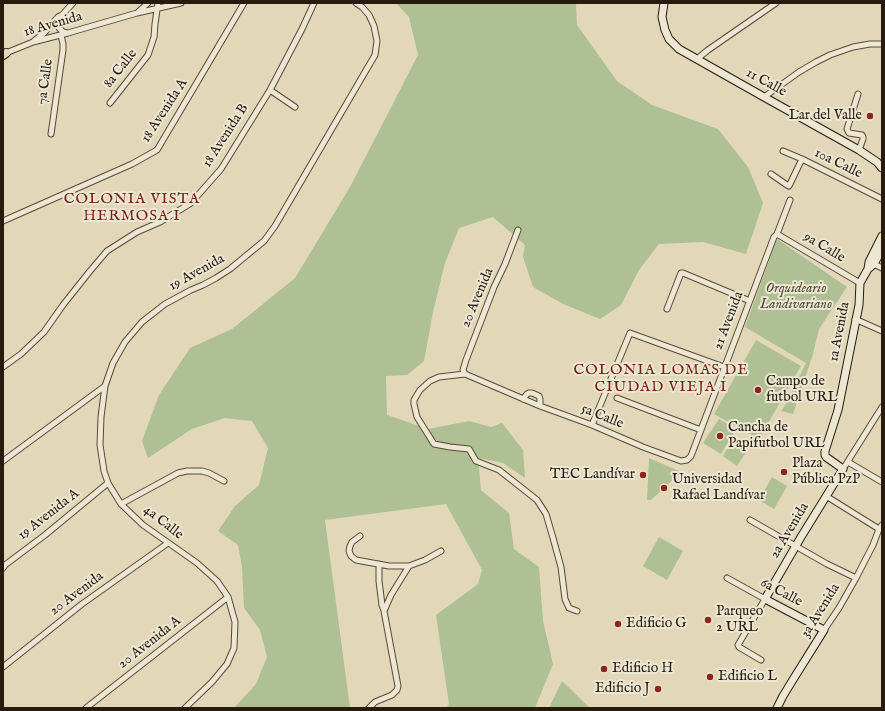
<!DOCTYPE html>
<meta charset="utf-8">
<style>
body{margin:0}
#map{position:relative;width:885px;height:711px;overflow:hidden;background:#e2d8b9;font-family:"IM FELL English",serif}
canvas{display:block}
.frame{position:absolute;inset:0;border:4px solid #271b0d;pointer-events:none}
</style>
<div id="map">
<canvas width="885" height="711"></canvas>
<div class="frame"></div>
</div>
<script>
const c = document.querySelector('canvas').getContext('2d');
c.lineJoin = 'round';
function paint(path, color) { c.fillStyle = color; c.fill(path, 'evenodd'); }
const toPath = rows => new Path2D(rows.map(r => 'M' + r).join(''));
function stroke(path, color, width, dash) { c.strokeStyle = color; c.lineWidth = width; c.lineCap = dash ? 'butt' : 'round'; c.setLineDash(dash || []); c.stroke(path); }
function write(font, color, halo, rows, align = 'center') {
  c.font = font + ' "IM FELL English",serif'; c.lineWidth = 4; c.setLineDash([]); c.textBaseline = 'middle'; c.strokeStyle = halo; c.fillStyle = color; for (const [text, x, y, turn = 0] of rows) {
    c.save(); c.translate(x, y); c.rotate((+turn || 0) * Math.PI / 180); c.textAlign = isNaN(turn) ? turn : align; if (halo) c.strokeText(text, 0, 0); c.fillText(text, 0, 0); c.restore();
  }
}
const green = toPath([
 [396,3,576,3,577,25,617,81,652,105,718,129,748,167,763,203,746,254,703,242,659,244,639,270,621,305,600,319,563,304,533,287,523,257,525,245,493,217,459,228,445,263,433,312,424,361,407,375,386,376,387,415,428,429,469,421,491,427,502,423,523,450,525,478,503,463,478,458,481,490,509,513,514,549,539,567,543,621,553,664,535,708,446,708,449,704,436,615,478,584,482,570,446,504,325,520,350,708,234,708,256,684,267,657,260,630,244,608,242,567,238,545,218,531,235,506,259,485,268,448,252,421,225,418,192,429,148,458,142,441,159,395,190,348,232,329,295,278,350,187,418,55,409,17],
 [777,239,847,287,819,329,813,354,793,414,781,411,786,404,791,393,806,363,745,327],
 [756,340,801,366,759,439,714,414],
 [719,419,736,429,721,454,703,443],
 [735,437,750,446,737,466,723,456],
 [649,458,681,472,651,500,647,500],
 [772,477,787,486,774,509,759,500],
 [659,537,683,551,667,580,643,566],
 [562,681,590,708,549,708]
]);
const street = toPath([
 [138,12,148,3],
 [62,15,58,25,59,28,63,32,67,33],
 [34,41,44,33,58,17,62,15,73,3],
 [3,53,6,53,33,42,68,33,137,13,181,3],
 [697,59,708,50,776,3],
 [270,90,295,107],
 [858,94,847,129,849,133,862,135,863,137,863,139,859,150],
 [764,97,799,72,816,62,830,55,853,47,870,44,882,44],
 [110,103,148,55,154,37,155,24,158,3],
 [51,134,63,50,63,44,61,35],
 [783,151,802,159,882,199],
 [771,174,787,185,789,186,802,159],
 [3,221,132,164,157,150,244,3],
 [777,234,860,283],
 [872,263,882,268],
 [667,309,681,273,683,273,750,301],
 [855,319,882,331],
 [3,367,21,354,44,332,63,305,90,271,107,251,137,232,160,222,191,203,221,169,270,90,302,29,314,3],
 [465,374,540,406,592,425,643,447,681,461,687,460,691,456,774,237,777,234,790,200],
 [465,374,439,377,430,381,420,390,414,400,414,404,417,417,434,444,450,447,469,449,476,461,499,470,537,500,546,514,553,538,561,567,565,599,569,608,577,611],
 [465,374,463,370,466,360,494,287,505,264,518,230],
 [617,398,701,430],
 [523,399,527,394,529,393,532,393,539,396,540,399,540,406],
 [592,425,630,333,724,367],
 [3,461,105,386],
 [848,462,882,482],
 [843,469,882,407],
 [826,496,879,529],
 [121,504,178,473,187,471,202,471,209,473,224,481],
 [750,520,827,564,856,578],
 [360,536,352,542,350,546,349,551,351,556,356,560,389,566,409,566],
 [379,564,379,581,382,605,384,611],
 [3,568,5,565,45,535,108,483],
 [727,578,765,599,738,645,739,647,761,660],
 [824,630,839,608,856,578,873,545,879,529,882,525],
 [3,667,82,604,168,543],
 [86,708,228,597],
 [185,708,212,682,227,664,234,648,235,622,228,597,217,581,197,563,143,525,121,504,108,483,104,471,100,445,101,417,105,386,113,363,125,342,142,322,165,304,191,290,203,285,216,278,230,269,264,241,275,226,375,55,377,41,374,26,369,15,362,7,356,3],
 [369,708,375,702,392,695,397,690,398,686,384,611,391,595,409,566,425,560,441,551]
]);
const secondary = toPath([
 [664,3,662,17,665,30,669,39,679,49,764,97,859,150,877,162,882,168],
 [868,269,869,262,882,236],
 [777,708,783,696,794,678,824,630,765,599,801,537,843,469,826,457,825,455,825,451,838,410,859,305,860,283,868,269,874,264,882,249]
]);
const primary = toPath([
 [3,55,6,53]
]);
const markers = [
 [870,116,4,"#8f2418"],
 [758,390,4,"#8f2418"],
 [720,436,4,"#8f2418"],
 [784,472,4,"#8f2418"],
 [643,475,4,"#8f2418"],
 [664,488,4,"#8f2418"],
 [708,620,4,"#8f2418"],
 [618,624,4,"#8f2418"],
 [604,669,4,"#8f2418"],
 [710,677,4,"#8f2418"],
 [658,689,4,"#8f2418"]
];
const streetNames = [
 ["18 Avenida",53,25,-16],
 ["8a Calle",121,69,-52],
 ["7a Calle",46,82,-82],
 ["11 Calle",766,83,29],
 ["18 Avenida A",165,111,-57],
 ["18 Avenida B",226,136,-57],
 ["10a Calle",838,164,26],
 ["9a Calle",824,248,31],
 ["19 Avenida",197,273,-29],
 ["20 Avenida",478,298,-67],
 ["21 Avenida",729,321,-69],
 ["1a Avenida",840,332,-79],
 ["5a Calle",602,417,22],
 ["19 Avenida A",49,515,-38],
 ["4a Calle",163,523,38],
 ["2a Avenida",790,531,-59],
 ["6a Calle",781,593,28],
 ["20 Avenida",77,594,-37],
 ["3a Avenida",821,611,-58],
 ["20 Avenida A",150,643,-38]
];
const poiNames = [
 ["Lar del Valle",862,116,"right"],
 ["Campo de",766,382],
 ["futbol URL",766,398],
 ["Cancha de",728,428],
 ["Papifutbol URL",728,444],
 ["Plaza",792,464],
 ["Pública PzP",792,480],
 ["TEC Landívar",635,475,"right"],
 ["Universidad",672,480],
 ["Rafael Landívar",672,496],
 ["Parqueo",716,612],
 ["2 URL",716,628],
 ["Edificio G",626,624],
 ["Edificio H",612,669],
 ["Edificio L",718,677],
 ["Edificio J",650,689,"right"]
];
const parkNames = [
 ["Orquideario",796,289],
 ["Landivariano",796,305]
];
const neighbourhoodNames = [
 ["COLONIA VISTA",132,200],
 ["HERMOSA I",132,217],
 ["COLONIA LOMAS DE",661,371],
 ["CIUDAD VIEJA I",661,388]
];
paint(green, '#aec094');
stroke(street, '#564a38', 7);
stroke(secondary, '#271b0d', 9);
stroke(primary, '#271b0d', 10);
stroke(street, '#ece6d2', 5);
stroke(secondary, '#ece6d2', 7);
stroke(primary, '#e2d8b9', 8);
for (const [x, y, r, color] of markers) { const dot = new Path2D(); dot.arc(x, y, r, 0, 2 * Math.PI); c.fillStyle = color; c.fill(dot); stroke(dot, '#ece6d2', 1.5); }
write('14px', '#271b0d', '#ece6d2', streetNames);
write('14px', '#271b0d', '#ece6d2', poiNames, 'left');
write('italic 14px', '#504d36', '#ece6d2', parkNames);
c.letterSpacing = '1px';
write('15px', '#7a1f14', '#ece6d2', neighbourhoodNames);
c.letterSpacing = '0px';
</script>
